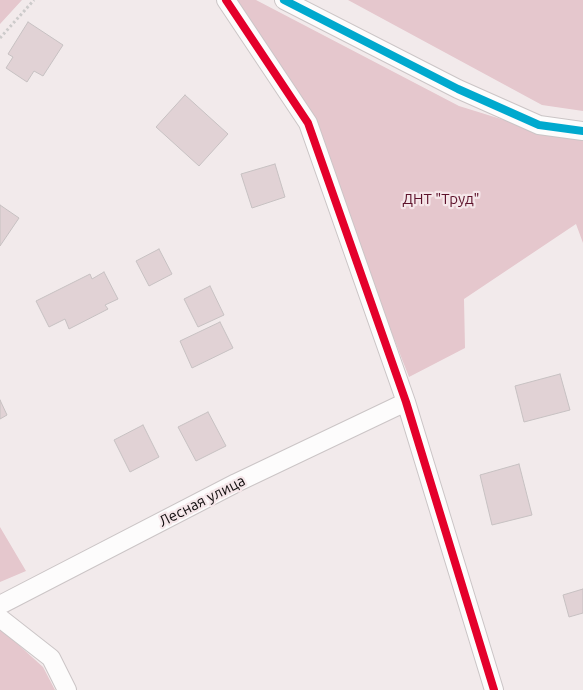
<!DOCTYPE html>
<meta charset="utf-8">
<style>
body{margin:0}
canvas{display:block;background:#f2eaeb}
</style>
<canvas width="583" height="690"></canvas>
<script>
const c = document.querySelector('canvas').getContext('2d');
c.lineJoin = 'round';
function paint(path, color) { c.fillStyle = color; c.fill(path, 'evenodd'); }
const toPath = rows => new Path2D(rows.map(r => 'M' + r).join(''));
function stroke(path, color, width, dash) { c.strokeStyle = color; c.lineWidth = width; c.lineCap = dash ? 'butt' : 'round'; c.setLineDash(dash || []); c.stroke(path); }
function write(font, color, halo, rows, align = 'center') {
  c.font = font + ' Ubuntu,sans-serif'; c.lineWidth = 4.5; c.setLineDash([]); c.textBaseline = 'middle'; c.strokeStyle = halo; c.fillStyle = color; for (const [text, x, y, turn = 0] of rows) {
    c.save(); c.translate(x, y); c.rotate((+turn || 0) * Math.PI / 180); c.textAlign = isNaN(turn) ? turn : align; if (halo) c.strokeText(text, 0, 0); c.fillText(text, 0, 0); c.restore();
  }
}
const green = toPath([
 [0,0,22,0,0,24],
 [233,0,256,0,459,106,546,133,583,137,583,243,576,224,464,299,465,348,409,377,322,155],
 [348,0,583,0,583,111,542,105],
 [0,527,26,571,0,582],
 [0,628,43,667,55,690,0,690]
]);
const building = toPath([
 [28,22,63,45,43,76,34,71,27,82,6,68,13,57,8,54,28,22],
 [185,95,228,134,199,166,156,127,185,95],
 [275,164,285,197,252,208,241,174,275,164],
 [0,205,19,218,0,246,0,205],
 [159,249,172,274,149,286,136,261,159,249],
 [104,272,118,299,105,305,108,309,69,329,65,319,49,327,36,301,90,274,92,279,104,272],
 [210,286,224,315,198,327,184,299,210,286],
 [220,322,233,348,192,368,180,341,220,322],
 [560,374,570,410,524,422,515,386,560,374],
 [0,400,7,415,0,419,0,400],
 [208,412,226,446,196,461,178,427,208,412],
 [143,425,159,457,130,472,114,440,143,425],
 [519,464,532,515,492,525,480,475,519,464],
 [583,589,583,613,569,617,563,595,583,589]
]);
const path = toPath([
 [0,38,34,0]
]);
const street = toPath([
 [226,0,308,123,406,402,494,690],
 [284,0,458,89,539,125,583,131],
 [0,605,236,483,406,402],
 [0,618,51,658,67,690]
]);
const bus1 = toPath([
 [226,0,308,123,406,402,494,690]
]);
const bus2 = toPath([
 [284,0,458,89,539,125,583,131]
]);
const parkNames = [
 ["ДНТ \"Труд\"",441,199]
];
const streetNames = [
 ["Лесная улица",202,501,-27]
];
paint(green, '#e5c7cd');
paint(building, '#e1d2d5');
stroke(building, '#c7c1c2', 1);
stroke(street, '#cbc5c6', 20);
stroke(path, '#cdcbcb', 3, [2.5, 2.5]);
stroke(street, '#fdfcfc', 18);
stroke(bus1, '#e4002b', 8);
stroke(bus2, '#00a9ce', 8);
write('15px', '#5d122b', '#f5e6e9', parkNames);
write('15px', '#130e0f', '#f5e6e9', streetNames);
</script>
